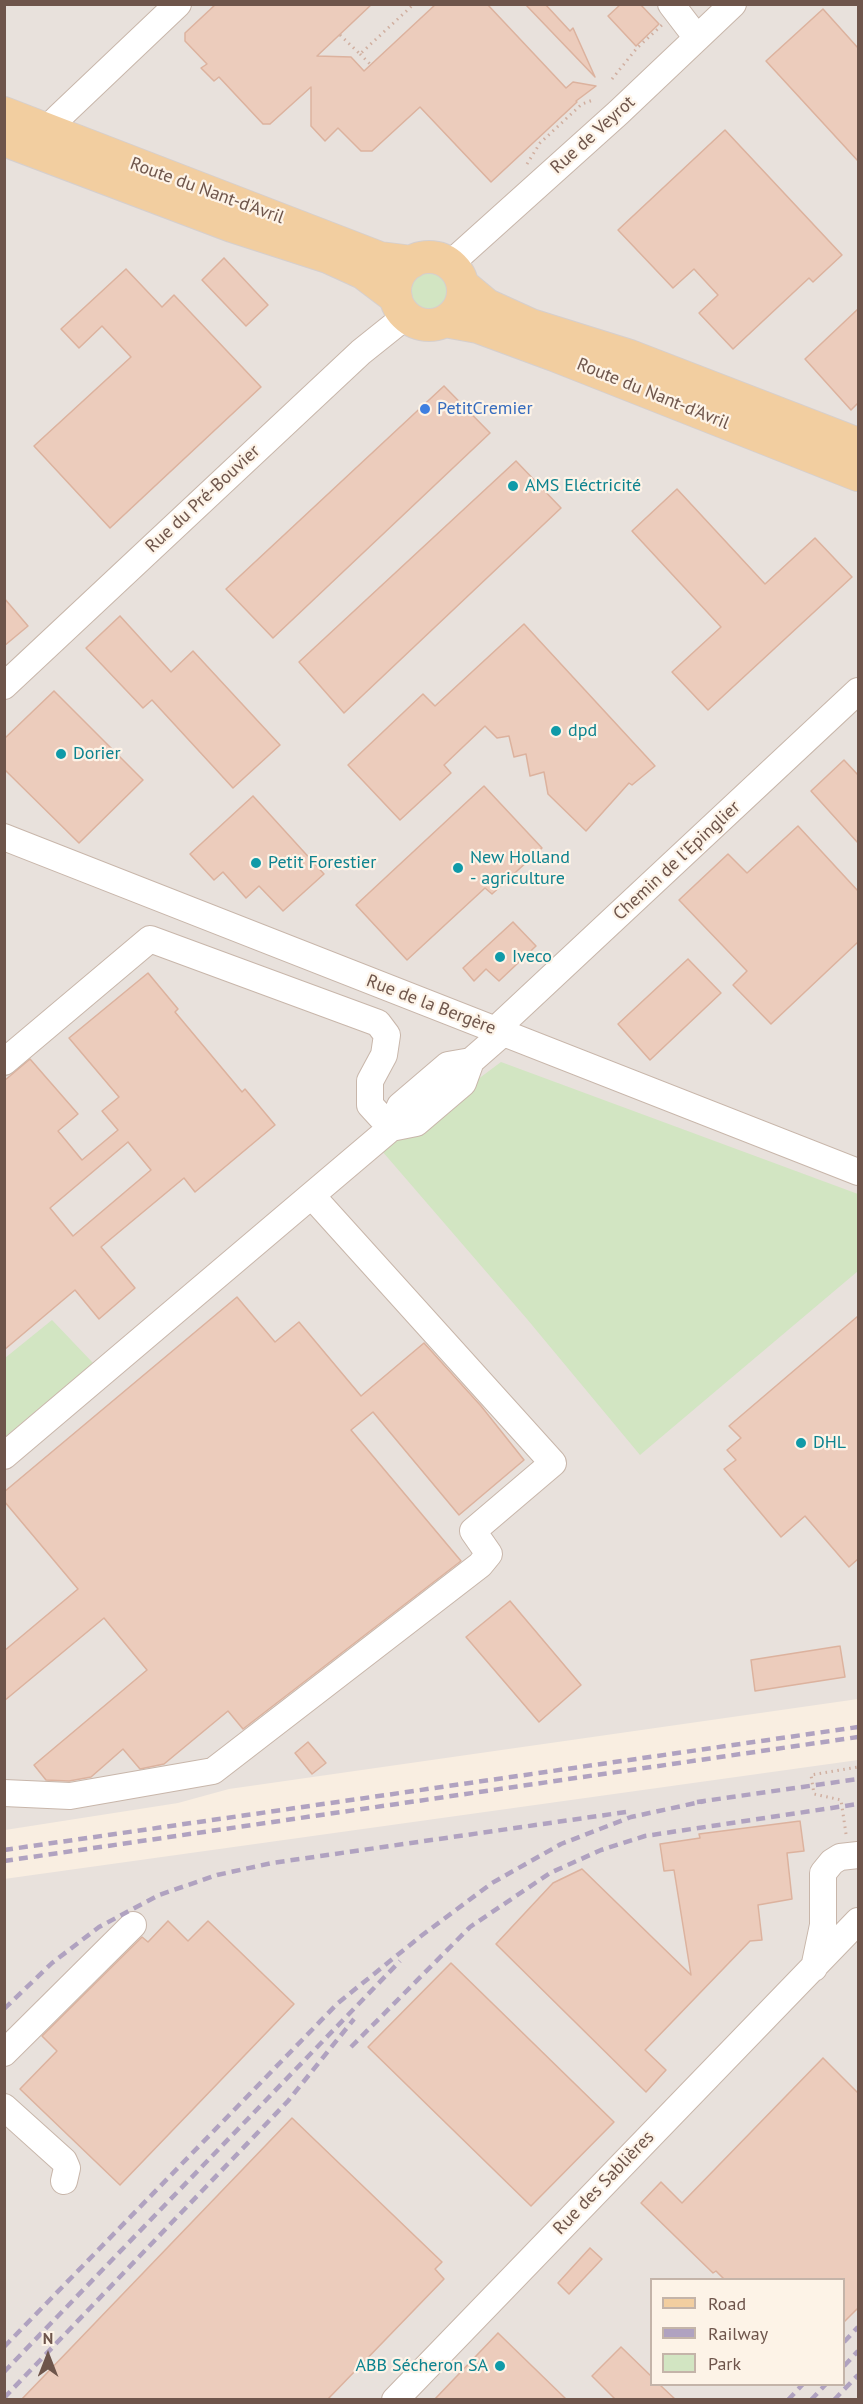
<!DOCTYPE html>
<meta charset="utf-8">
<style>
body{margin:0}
#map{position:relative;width:863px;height:2404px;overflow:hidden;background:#f9eee1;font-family:"PT Sans",sans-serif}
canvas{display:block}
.frame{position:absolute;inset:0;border:6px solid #6e554b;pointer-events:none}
.legend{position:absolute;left:650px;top:2278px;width:195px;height:108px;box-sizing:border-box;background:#fdf3e7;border:2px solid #c4b4a9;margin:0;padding:8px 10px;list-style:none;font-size:18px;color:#6e554b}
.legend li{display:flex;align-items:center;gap:12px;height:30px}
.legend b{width:30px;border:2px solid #c4b4a9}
.north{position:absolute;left:18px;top:2326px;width:60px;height:60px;-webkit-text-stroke:4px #fdf3e7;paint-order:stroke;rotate:0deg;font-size:16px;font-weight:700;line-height:24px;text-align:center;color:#6e554b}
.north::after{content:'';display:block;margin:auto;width:21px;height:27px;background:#6e554b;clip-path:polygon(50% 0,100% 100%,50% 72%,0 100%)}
</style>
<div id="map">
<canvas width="863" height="2404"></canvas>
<div class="frame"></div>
<ul class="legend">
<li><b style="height:8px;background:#f2cea0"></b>Road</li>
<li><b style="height:8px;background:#b0a2c0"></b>Railway</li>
<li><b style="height:16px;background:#d2e5c2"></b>Park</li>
</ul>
<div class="north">N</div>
</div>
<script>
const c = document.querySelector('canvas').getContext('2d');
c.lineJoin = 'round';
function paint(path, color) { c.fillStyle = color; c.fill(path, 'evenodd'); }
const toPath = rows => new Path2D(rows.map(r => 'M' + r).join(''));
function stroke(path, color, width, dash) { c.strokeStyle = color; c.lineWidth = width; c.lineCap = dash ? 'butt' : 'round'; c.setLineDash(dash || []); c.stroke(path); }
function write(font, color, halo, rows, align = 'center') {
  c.font = font + ' "PT Sans",sans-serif'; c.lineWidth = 4.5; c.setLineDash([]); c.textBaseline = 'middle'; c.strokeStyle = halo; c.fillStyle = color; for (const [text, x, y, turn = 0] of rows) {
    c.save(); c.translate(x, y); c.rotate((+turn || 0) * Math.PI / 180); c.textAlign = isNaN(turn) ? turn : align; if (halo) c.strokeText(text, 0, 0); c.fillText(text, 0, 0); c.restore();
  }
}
const industrial = toPath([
 [5,5,858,5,858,1699,229,1789,178,1803,5,1830],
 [858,1760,858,2399,5,2399,4,1879],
 [652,2280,844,2280,844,2384,652,2384]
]);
const green = toPath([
 '411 291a18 18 0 1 1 36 0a18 18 0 1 1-36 0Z',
 [501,1062,858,1194,858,1271,640,1455,527,1319,382,1151],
 [52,1320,93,1363,5,1437,5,1358]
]);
const building = toPath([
 [216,4,372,4,317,56,351,57,364,71,436,4,487,4,566,88,573,82,596,86,576,101,577,102,491,182,420,107,372,151,361,151,338,128,325,141,311,126,311,87,270,124,263,124,219,77,214,81,201,68,207,64,185,41,185,33,216,4],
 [525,4,545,4,570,31,573,28,595,77,525,4],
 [621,4,640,4,659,24,636,46,608,16,621,4],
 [823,9,858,48,858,161,766,61,823,9],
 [725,130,842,255,813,282,809,278,733,349,699,313,718,295,694,269,673,288,618,230,725,130],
 [224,258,268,305,246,326,202,280,224,258],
 [126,269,162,307,174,295,261,387,110,528,34,446,131,357,102,326,79,348,61,329,126,269],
 [858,309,858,403,851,410,805,359,858,309],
 [444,386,490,433,273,638,226,589,444,386],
 [516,461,561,508,344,713,299,662,516,461],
 [677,489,765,584,815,538,852,577,708,710,672,672,721,627,632,531,677,489],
 [4,598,28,626,4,646,4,598],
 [120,616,171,672,193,651,280,745,233,788,152,700,143,708,86,648,120,616],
 [524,624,655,766,632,785,629,783,586,831,548,794,544,772,530,776,526,754,514,757,509,736,497,738,485,726,444,765,451,773,400,820,348,765,423,694,435,706,524,624],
 [54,691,143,780,79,843,4,769,4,739,54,691],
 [844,760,858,775,858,843,811,791,844,760],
 [484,786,542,848,492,894,485,888,407,960,356,905,484,786],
 [253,796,324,874,283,911,259,886,246,898,223,872,214,880,190,854,253,796],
 [798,826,858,891,858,942,771,1024,733,985,747,971,679,900,728,854,747,873,798,826],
 [513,922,536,946,499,981,486,969,474,981,463,968,513,922],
 [688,959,721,993,650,1060,618,1024,688,959],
 [148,973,178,1009,175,1012,242,1092,245,1089,275,1125,195,1192,184,1178,101,1247,135,1288,99,1319,75,1290,4,1350,4,1081,30,1059,78,1114,58,1131,82,1160,118,1130,102,1111,119,1097,69,1038,148,973],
 [128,1142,151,1170,73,1236,50,1208,128,1142],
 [237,1297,275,1342,299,1322,361,1396,424,1343,481,1406,524,1460,459,1515,373,1412,351,1430,461,1561,243,1729,228,1711,164,1764,140,1769,123,1749,91,1777,69,1781,46,1780,34,1765,147,1670,104,1618,4,1701,4,1651,78,1589,4,1501,4,1492,237,1297],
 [858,1316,858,1559,849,1567,805,1516,781,1537,724,1469,736,1460,727,1450,741,1438,729,1426,858,1316],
 [510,1601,581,1685,539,1722,466,1637,510,1601],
 [840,1646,845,1677,755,1691,751,1660,840,1646],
 [308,1742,326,1763,312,1774,295,1753,308,1742],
 [800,1821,804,1851,787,1853,792,1899,758,1905,762,1940,750,1941,645,2050,666,2070,646,2092,496,1944,553,1883,582,1869,691,1975,674,1870,664,1871,660,1844,700,1838,699,1834,800,1821],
 [168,1921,188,1941,208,1921,294,2004,120,2185,20,2089,57,2051,42,2036,142,1937,148,1942,168,1921],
 [451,1963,614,2122,531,2206,368,2047,451,1963],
 [823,2058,858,2093,858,2308,843,2323,843,2280,725,2280,716,2271,713,2273,641,2203,661,2182,682,2203,823,2058],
 [292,2118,442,2262,435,2269,444,2279,327,2400,21,2400,292,2118],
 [590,2248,602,2259,569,2294,558,2283,590,2248],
 [498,2333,567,2400,434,2400,498,2333],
 [621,2347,651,2376,651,2385,660,2385,676,2400,616,2400,592,2376,621,2347]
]);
const path = toPath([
 [340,35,360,54,414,4],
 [360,54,371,65],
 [612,79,637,48,662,25],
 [527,164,540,143,582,104,593,100],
 [846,1834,841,1800,814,1794,811,1775,858,1767]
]);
const minor = toPath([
 [671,4,697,38],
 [38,143,46,130,59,117,178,4],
 [450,264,618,113,733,4],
 [4,686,361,352,406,316],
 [4,837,858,1172],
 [495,1030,858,691],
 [4,1062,150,939,378,1023,387,1035,384,1055,370,1081,370,1105,391,1128],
 [391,1128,416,1123,463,1083,471,1061],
 [4,1456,391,1128,400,1106,448,1065,471,1061,503,1033],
 [4,1793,70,1796,213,1771,480,1565,489,1554,473,1531,553,1463,312,1196],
 [814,1968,823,1925,823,1873,832,1862,840,1857,858,1855],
 [4,2053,133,1925],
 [4,2107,64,2161,67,2168,64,2181],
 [395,2400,858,1921]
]);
const major = toPath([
 [4,113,380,258,412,262],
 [4,140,232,226,328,257,363,273,396,298],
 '395 291a34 34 0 1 1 68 0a34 34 0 1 1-68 0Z',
 [463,285,487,305,531,325,630,356,858,444],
 [445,321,478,327,554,355,858,475]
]);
const rail = toPath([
 [697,1802,858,1779],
 [4,1850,858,1727],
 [4,1861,858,1737],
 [4,2009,52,1963,99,1927,159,1895,217,1875,272,1863,626,1812],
 [351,2047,470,1927,550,1873,601,1850,645,1836,858,1804],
 [844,2342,858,2327],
 [4,2347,338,2003,421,1936,492,1883,561,1844,631,1817,705,1801],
 [844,2366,858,2351],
 [4,2372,400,1961],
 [4,2398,288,2101,354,2019],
 [788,2400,803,2384],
 [811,2400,826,2384],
 [834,2400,858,2375]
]);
const markers = [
 [425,409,6,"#3f7fe0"],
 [513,486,6,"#0f9aa8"],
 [556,731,6,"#0f9aa8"],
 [61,754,6,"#0f9aa8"],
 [256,863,6,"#0f9aa8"],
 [458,868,6,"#0f9aa8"],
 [500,957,6,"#0f9aa8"],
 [801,1443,6,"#0f9aa8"],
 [500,2366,6,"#0f9aa8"]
];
const streetNames = [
 ["Rue de Veyrot",593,135,-42],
 ["Route du Nant-d'Avril",207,191,20],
 ["Route du Nant-d'Avril",653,394,22],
 ["Rue du Pré-Bouvier",203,499,-43],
 ["Chemin de l'Epinglier",677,861,-43],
 ["Rue de la Bergère",431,1005,21],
 ["Rue des Sablières",604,2183,-46]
];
const shopNames = [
 ["PetitCremier",437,409]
];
const cultureNames = [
 ["AMS Eléctricité",525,486],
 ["dpd",568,731],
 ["Dorier",73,754],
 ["New Holland",470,858],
 ["- agriculture",470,879],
 ["Petit Forestier",268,863],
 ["Iveco",512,957],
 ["DHL",813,1443],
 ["ABB Sécheron SA",488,2366,"right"]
];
paint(industrial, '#e8e1dc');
paint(green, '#d2e5c2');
paint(building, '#ecccbc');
stroke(building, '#dcb29e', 1.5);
stroke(minor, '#c8b6aa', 28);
stroke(major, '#d6cfcd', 34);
stroke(path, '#d0afa0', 3, [1.5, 4.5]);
stroke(minor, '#fff', 26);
stroke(major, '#f2cea0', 32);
stroke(rail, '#b0a2c0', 4.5, [9, 6]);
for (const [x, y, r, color] of markers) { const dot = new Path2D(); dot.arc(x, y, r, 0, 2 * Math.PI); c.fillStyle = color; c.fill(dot); stroke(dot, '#fdf3e7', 2); }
write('18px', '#6e554b', '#fdf3e7', streetNames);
write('18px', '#366cbe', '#fdf3e7', shopNames, 'left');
write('18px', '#0d838f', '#fdf3e7', cultureNames, 'left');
</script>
